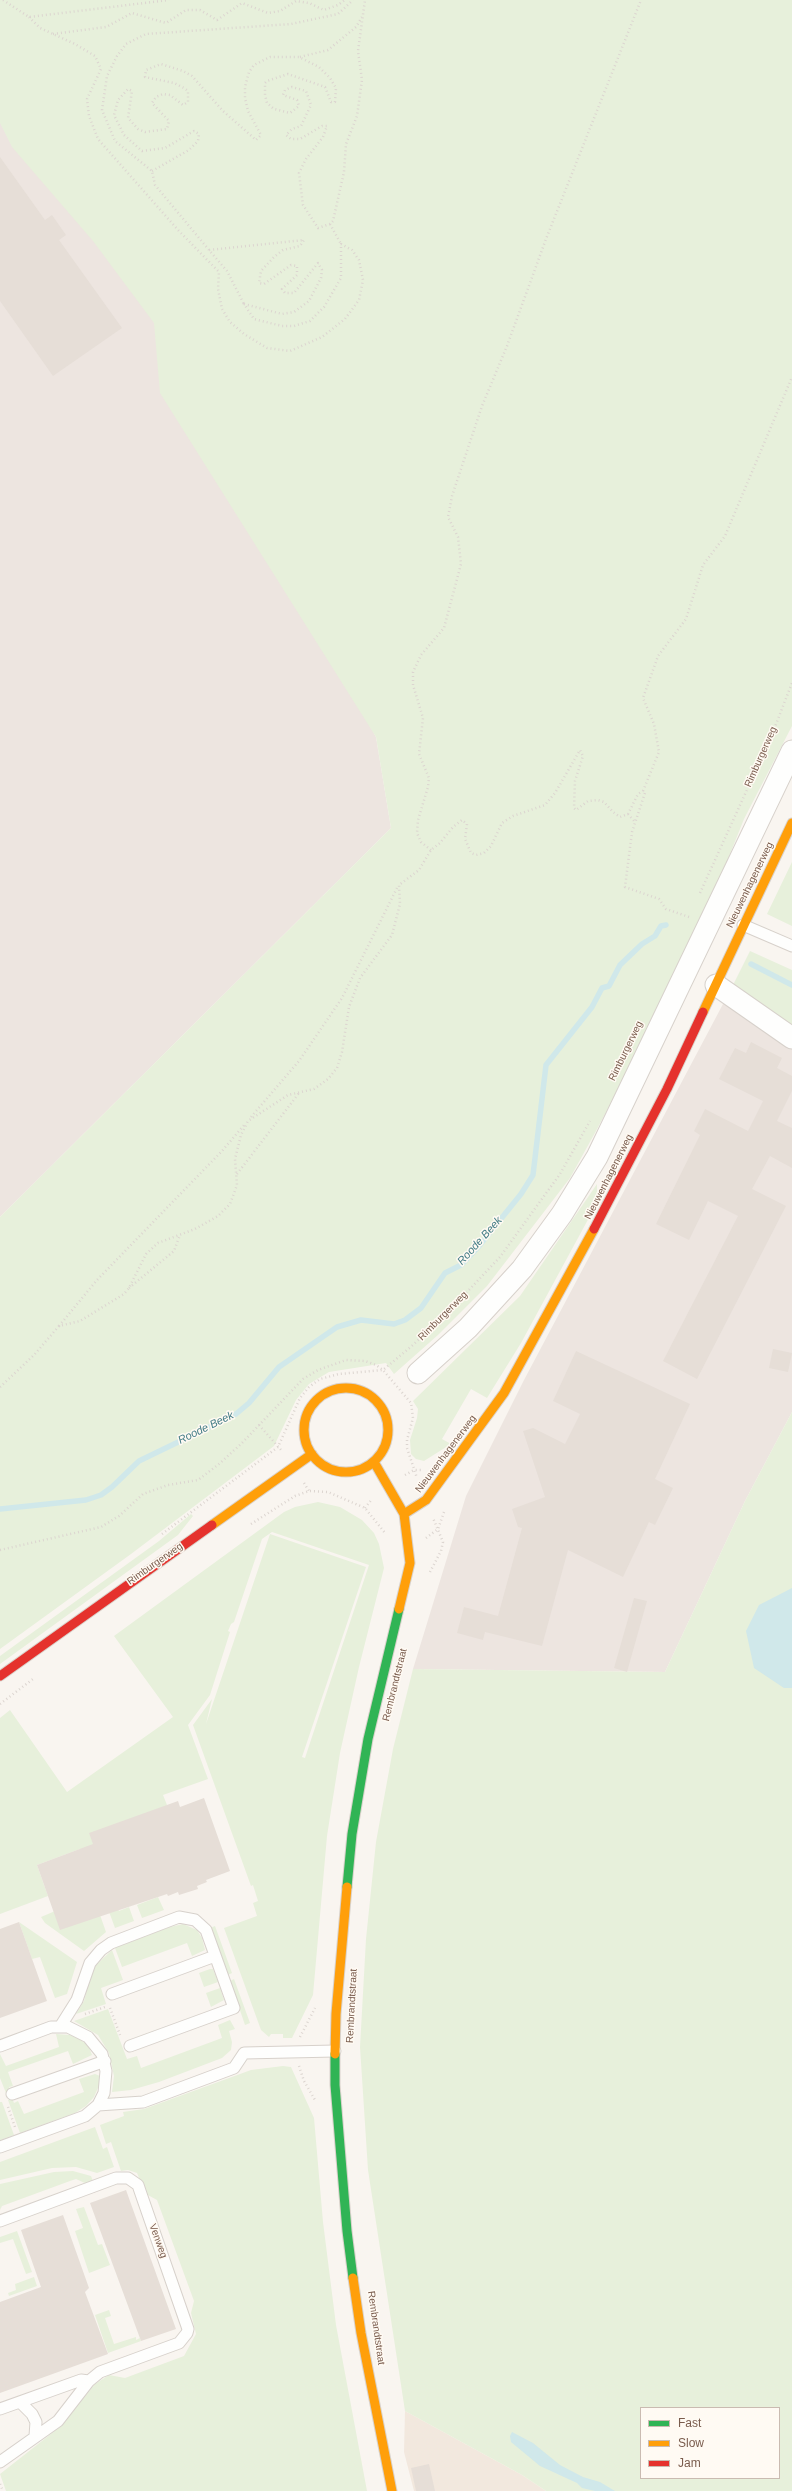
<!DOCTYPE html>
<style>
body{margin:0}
#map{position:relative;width:792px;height:2491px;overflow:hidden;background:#f9f5f0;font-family:Helvetica,sans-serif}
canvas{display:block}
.legend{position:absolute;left:640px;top:2407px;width:140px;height:72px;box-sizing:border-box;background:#fffaf3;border:1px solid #cabbb1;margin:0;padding:5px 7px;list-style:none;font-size:12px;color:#7a5c4d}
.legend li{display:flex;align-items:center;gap:8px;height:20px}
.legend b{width:20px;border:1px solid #cabbb1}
</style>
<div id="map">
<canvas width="792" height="2491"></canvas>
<ul class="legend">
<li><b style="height:5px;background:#30b455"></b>Fast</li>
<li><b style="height:5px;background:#ff9f0a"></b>Slow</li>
<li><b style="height:5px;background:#e5322d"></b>Jam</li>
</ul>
</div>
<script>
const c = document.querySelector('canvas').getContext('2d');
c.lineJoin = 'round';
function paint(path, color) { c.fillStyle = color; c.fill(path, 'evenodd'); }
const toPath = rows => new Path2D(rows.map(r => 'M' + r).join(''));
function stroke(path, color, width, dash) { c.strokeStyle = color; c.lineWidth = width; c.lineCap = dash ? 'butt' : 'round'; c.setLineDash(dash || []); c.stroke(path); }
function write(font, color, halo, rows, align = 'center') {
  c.font = font + ' Helvetica,sans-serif'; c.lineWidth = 3; c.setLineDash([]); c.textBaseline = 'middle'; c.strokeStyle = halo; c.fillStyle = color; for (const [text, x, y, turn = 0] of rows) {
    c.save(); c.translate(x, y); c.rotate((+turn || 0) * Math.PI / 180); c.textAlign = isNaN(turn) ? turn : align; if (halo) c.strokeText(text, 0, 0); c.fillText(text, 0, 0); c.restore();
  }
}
const residential = toPath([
 [405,2411,522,2475,546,2491,414,2491,404,2452]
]);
const industrial = toPath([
 [0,95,161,328,376,737,391,828,0,1217],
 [732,987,792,1028,792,1412,745,1501,665,1672,413,1669,466,1496,524,1380]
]);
const green = toPath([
 [0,0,792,0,792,726,744,819,726,864,626,1074,596,1131,570,1178,487,1286,438,1335,394,1374,386,1363,329,1372,309,1384,296,1400,274,1446,131,1554,0,1649,0,1217,391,828,376,737,160,393,154,323,93,241,12,147,0,123],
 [792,862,792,926,767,914],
 [750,951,792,970,792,1028,732,987],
 [597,1184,597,1203,521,1343,487,1398,471,1389,442,1439,451,1444,424,1461,416,1459,411,1454,410,1440,417,1418,418,1409,413,1401,520,1296],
 [792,1412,792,2491,546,2491,522,2475,405,2411,368,2170,360,2047,366,1939,376,1842,393,1749,413,1669,665,1672,745,1501],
 [641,2408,779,2408,779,2478,641,2478],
 [318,1502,340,1507,362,1520,374,1533,379,1544,384,1568,359,1667,340,1753,327,1836,313,1995,292,2038,283,2038,283,2034,271,2034,269,2037,261,2030,224,1928,257,1916,253,1903,258,1901,253,1885,251,1886,193,1725,212,1699,206,1724,270,1534,366,1567,302,1757,305,1758,369,1565,272,1532,262,1539,234,1622,231,1624,228,1631,230,1632,210,1695,188,1725,208,1779,163,1795,167,1805,109,1883,119,1911,129,1907,134,1921,115,1928,100,1887,80,1849,37,1865,48,1896,0,1914,0,1718,10,1710,67,1792,173,1717,114,1636,284,1512,295,1507],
 [191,1514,193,1516,178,1535,0,1664,0,1656,159,1541],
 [93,1895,106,1932,84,1951,45,1923,41,1917],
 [158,1897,164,1910,142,1918,137,1905],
 [19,1922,77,1962,67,1994,55,1998,40,1957,32,1959],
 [183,1924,197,1930,202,1938,205,1950,192,1956,187,1943,122,1967,115,1948,170,1927],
 [215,1926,232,1973,228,1975,210,1928],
 [112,1950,123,1980,101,1988,106,2004,76,2014,84,2001,93,1968],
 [210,1969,213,1969,218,1982,204,1987,199,1973],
 [234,1979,250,2023,245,2025,230,1981],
 [220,1988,224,2000,211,2007,206,1993],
 [108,2009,127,2059,137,2056,141,2068,222,2038,218,2025,230,2020,235,2029,229,2031,232,2042,231,2050,222,2058,159,2082,131,2090,112,2092,114,2076,109,2053,98,2035,74,2021],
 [56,2034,70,2035,79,2039,88,2045,92,2055,73,2064,68,2051,8,2072,13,2086,9,2087,10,2092,6,2093,0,2078,0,2054,6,2066,59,2047],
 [283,2066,291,2067,314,2118,323,2222,336,2325,367,2491,6,2491,0,2474,61,2426,95,2384,109,2375,125,2378,184,2356,196,2334,191,2313,194,2301,157,2200,146,2194,137,2173,128,2170,121,2171,111,2142,106,2144,100,2125,124,2116,123,2112,144,2109,251,2070],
 [95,2074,100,2076,100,2083,94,2097,86,2106,75,2113,20,2133,8,2100,12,2098,14,2103,18,2101,24,2114,84,2092,79,2079],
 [0,2102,2,2102,14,2135,0,2140],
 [95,2127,103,2149,107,2147,114,2167,97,2173,76,2167,52,2168,0,2180,0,2162],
 [73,2171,91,2176,93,2181,87,2184,76,2179,70,2181,2,2206,0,2210,0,2184,54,2172],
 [84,2207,98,2245,102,2244,110,2265,89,2273,75,2231,83,2228,76,2209],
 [17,2231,32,2272,26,2274,13,2239,0,2243,0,2237],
 [34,2277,37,2286,9,2296,8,2293,16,2290,15,2284],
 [109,2310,111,2316,105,2318,114,2344,136,2337,136,2340,140,2338,141,2341,108,2353,95,2315]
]);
const water = toPath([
 [792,1588,792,1688,784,1688,754,1668,746,1631,759,1605],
 [512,2432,533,2443,560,2465,583,2477,600,2482,615,2491,595,2491,582,2488,577,2483,540,2466,511,2442,510,2436]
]);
const stream = toPath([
 [751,964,792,985],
 [0,1509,86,1500,101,1495,112,1487,139,1461,236,1414,249,1403,279,1367,337,1327,361,1320,394,1324,405,1320,421,1308,445,1273,461,1265,479,1246,521,1194,533,1175,546,1065,592,1007,602,988,609,986,620,965,642,944,655,936,661,926,666,925]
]);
const building = toPath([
 [0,157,45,220,52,215,66,235,59,240,122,328,53,376,0,301],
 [751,1042,782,1058,777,1068,792,1076,792,1091,777,1121,792,1128,792,1168,770,1156,752,1189,786,1206,697,1379,663,1361,738,1216,708,1201,689,1240,656,1224,700,1135,694,1131,705,1109,748,1131,763,1101,719,1079,735,1048,746,1053],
 [773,1349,792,1353,788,1372,769,1368],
 [576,1351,690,1404,655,1479,673,1488,655,1525,649,1522,623,1577,568,1550,542,1646,485,1632,483,1640,457,1633,464,1607,498,1616,522,1528,518,1527,512,1509,545,1497,523,1431,533,1428,565,1444,580,1414,553,1401],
 [634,1598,647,1601,627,1672,614,1668],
 [204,1798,230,1871,206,1880,207,1882,197,1886,198,1889,179,1895,178,1892,168,1896,167,1894,60,1930,37,1865,93,1844,89,1833,178,1801,180,1807],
 [19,1922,47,2001,0,2018,0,1929],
 [126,2190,176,2329,141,2341,90,2203],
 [63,2215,89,2288,85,2292,108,2354,0,2393,0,2302,41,2287,21,2230],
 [429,2464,435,2491,416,2491,411,2468]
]);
const path = toPath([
 [3,0,29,17,169,0],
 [29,17,40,28,75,44,95,56,101,69,87,99,89,116,98,139,178,230,219,272,218,289,222,309,230,322,244,334,267,348,290,351,322,337,345,319,359,300,363,280,359,260,352,250,341,244,341,278,324,307,310,321,294,326,282,326,254,319,244,304,282,314,294,312,309,301,321,278,322,270,318,263,294,293,285,293,282,289,297,275,297,266,291,265,264,284,259,283,261,271,274,257,283,250,300,246,304,240,209,250,227,271,244,304],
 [53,34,106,27,132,13,166,23,186,10,200,10,217,20,242,3,268,13,280,11,296,1,309,3,324,10,338,5,345,0],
 [300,57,328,50,356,27,362,17],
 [152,171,189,150,198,141,199,134,194,131,165,148,142,151,124,135,114,115,118,100,128,89,132,91,128,118,138,129,145,132,167,129,169,121,152,103,156,97,163,94,170,95,183,105,188,102,188,91,184,88,174,83,145,77,146,70,161,64,183,71,192,76,223,111,256,140,261,135,248,111,245,98,245,87,249,72,254,65,270,57,299,57,319,67,330,78,336,88,335,102,331,102,325,87,288,74,267,81,265,83,265,95,267,103,274,109,290,113,299,106,297,100,283,95,285,90,292,87,306,91,311,105,301,126,292,129,286,135,291,139,300,139,322,126,327,126,323,137,306,159,299,173,303,205,318,228,330,224,333,221,344,172,346,144,357,116,362,80,358,51,365,0],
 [330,224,341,244],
 [209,250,155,185,152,171,115,141,102,110,107,76,117,56,126,44,146,34,291,24,338,14,353,0],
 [628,814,635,822],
 [431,850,421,842,417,833,418,820,428,787,429,778,419,754,423,718,413,685,413,672,421,655,444,628,461,564,458,537,448,517,452,496,482,406,507,346,546,239,641,0],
 [700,893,771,737,792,683],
 [689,917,666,909,659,899,625,887,632,832,645,793,643,791,659,752,654,724,643,698,658,656,686,619,703,565,725,536,792,377],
 [251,1117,299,1061,342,998,398,886],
 [237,1174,299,1093],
 [129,1288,174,1251,180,1235],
 [59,1326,97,1280,222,1151,245,1124],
 [0,1387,34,1355,59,1326,80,1321,124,1294,129,1288,146,1254,158,1243,195,1229,218,1216,230,1204,237,1185,235,1159,241,1135,248,1121,288,1095,314,1089,328,1079,337,1068,342,1052,349,1007,360,978,392,935,400,904,399,885,419,870,431,850,440,843,453,827,462,820,467,824,465,839,471,853,476,855,484,853,491,846,502,823,513,816,545,805,555,793,580,750,583,756,575,781,574,808,576,810,588,801,598,800,604,802,613,812,620,817,628,814,638,794,643,791],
 [259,1425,282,1451],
 [405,1475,414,1470,422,1470],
 [304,1483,309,1491],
 [365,1508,372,1499],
 [251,1524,295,1496,309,1491,328,1492,365,1508,385,1533],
 [162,1534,278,1447,300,1398,309,1387,320,1379,339,1374,383,1370,413,1345,451,1309,500,1257,560,1174,590,1121],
 [426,1538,438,1529,444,1512],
 [0,1550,101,1527,119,1516,143,1494,168,1485,198,1480,219,1464,242,1443,303,1379,318,1370,346,1360,365,1361,376,1365,383,1370,411,1403,413,1418,407,1440,407,1448,417,1478],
 [430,1572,441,1551,443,1542,433,1518],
 [0,1704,33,1679],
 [110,2008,120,2035],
 [85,2014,105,2007],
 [300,2037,315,2008],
 [299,2066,304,2081,315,2100],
 [8,2107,15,2127],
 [0,2484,3,2491]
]);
const lane = toPath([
 [743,925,792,946],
 [112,1994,215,1956],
 [60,2027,77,2000,90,1963,101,1950,111,1943,179,1917,195,1920,206,1930,234,2008,130,2046],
 [0,2046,51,2027,68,2027,88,2037,102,2054,106,2071,104,2093,98,2105],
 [12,2094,105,2061],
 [0,2147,85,2116,98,2105,143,2102,234,2068,244,2053,335,2051],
 [0,2221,116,2178,128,2178,138,2185,140,2191,188,2329,187,2333,179,2343,100,2372,89,2381,58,2421,0,2462],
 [20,2402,32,2414,36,2422,35,2436],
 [0,2409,81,2380,89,2381]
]);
const street = toPath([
 [716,985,792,1038],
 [418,1373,468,1328,522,1269,562,1214,597,1157,792,751]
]);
const fast = toPath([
 [347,1887,352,1834,368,1739,399,1609],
 [335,2054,335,2085,347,2231,353,2278]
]);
const slow = toPath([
 [703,1012,792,823],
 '304 1430a42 42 0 1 1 84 0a42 42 0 1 1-84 0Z',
 [374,1462,404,1514,410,1563,399,1609],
 [404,1514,426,1500,504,1393,594,1229],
 [212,1525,312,1454],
 [335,2054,336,2014,347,1887],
 [353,2278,361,2333,392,2491]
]);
const jam = toPath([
 [594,1229,667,1089,703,1012],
 [0,1676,212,1525]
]);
const streetNames = [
 ["Rimburgerweg",761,757,-66],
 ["Nieuwenhagenerweg",750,885,-64],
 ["Rimburgerweg",626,1051,-64],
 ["Nieuwenhagenerweg",609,1177,-63],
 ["Rimburgerweg",443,1316,-45],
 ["Nieuwenhagenerweg",446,1454,-53],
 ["Rimburgerweg",155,1564,-35],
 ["Rembrandtstraat",395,1685,-76],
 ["Rembrandtstraat",352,2006,-87],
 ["Venweg",158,2241,70],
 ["Rembrandtstraat",376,2328,82]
];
const waterNames = [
 ["Roode Beek",480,1241,-48],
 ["Roode Beek",206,1428,-26]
];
paint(residential, '#f2e8de');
paint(industrial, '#ede5e0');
paint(green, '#e7f0db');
paint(water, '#d0e8ea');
stroke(stream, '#d0e8ea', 5.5);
paint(building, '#e6ded7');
stroke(lane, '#d7d1cb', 13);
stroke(street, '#d7d1cb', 23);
stroke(fast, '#d9d2cb', 11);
stroke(slow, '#d9d2cb', 11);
stroke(jam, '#d9d2cb', 11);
stroke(path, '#dcd5d0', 2.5, [1, 3]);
stroke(lane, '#fefefd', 11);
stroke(street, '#fefefd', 21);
stroke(fast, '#30b455', 9);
stroke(slow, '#ff9f0a', 9);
stroke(jam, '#e5322d', 9);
write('10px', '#7a5c4d', '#fffaf3', streetNames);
write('italic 11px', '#437c86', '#fffaf3', waterNames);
</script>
